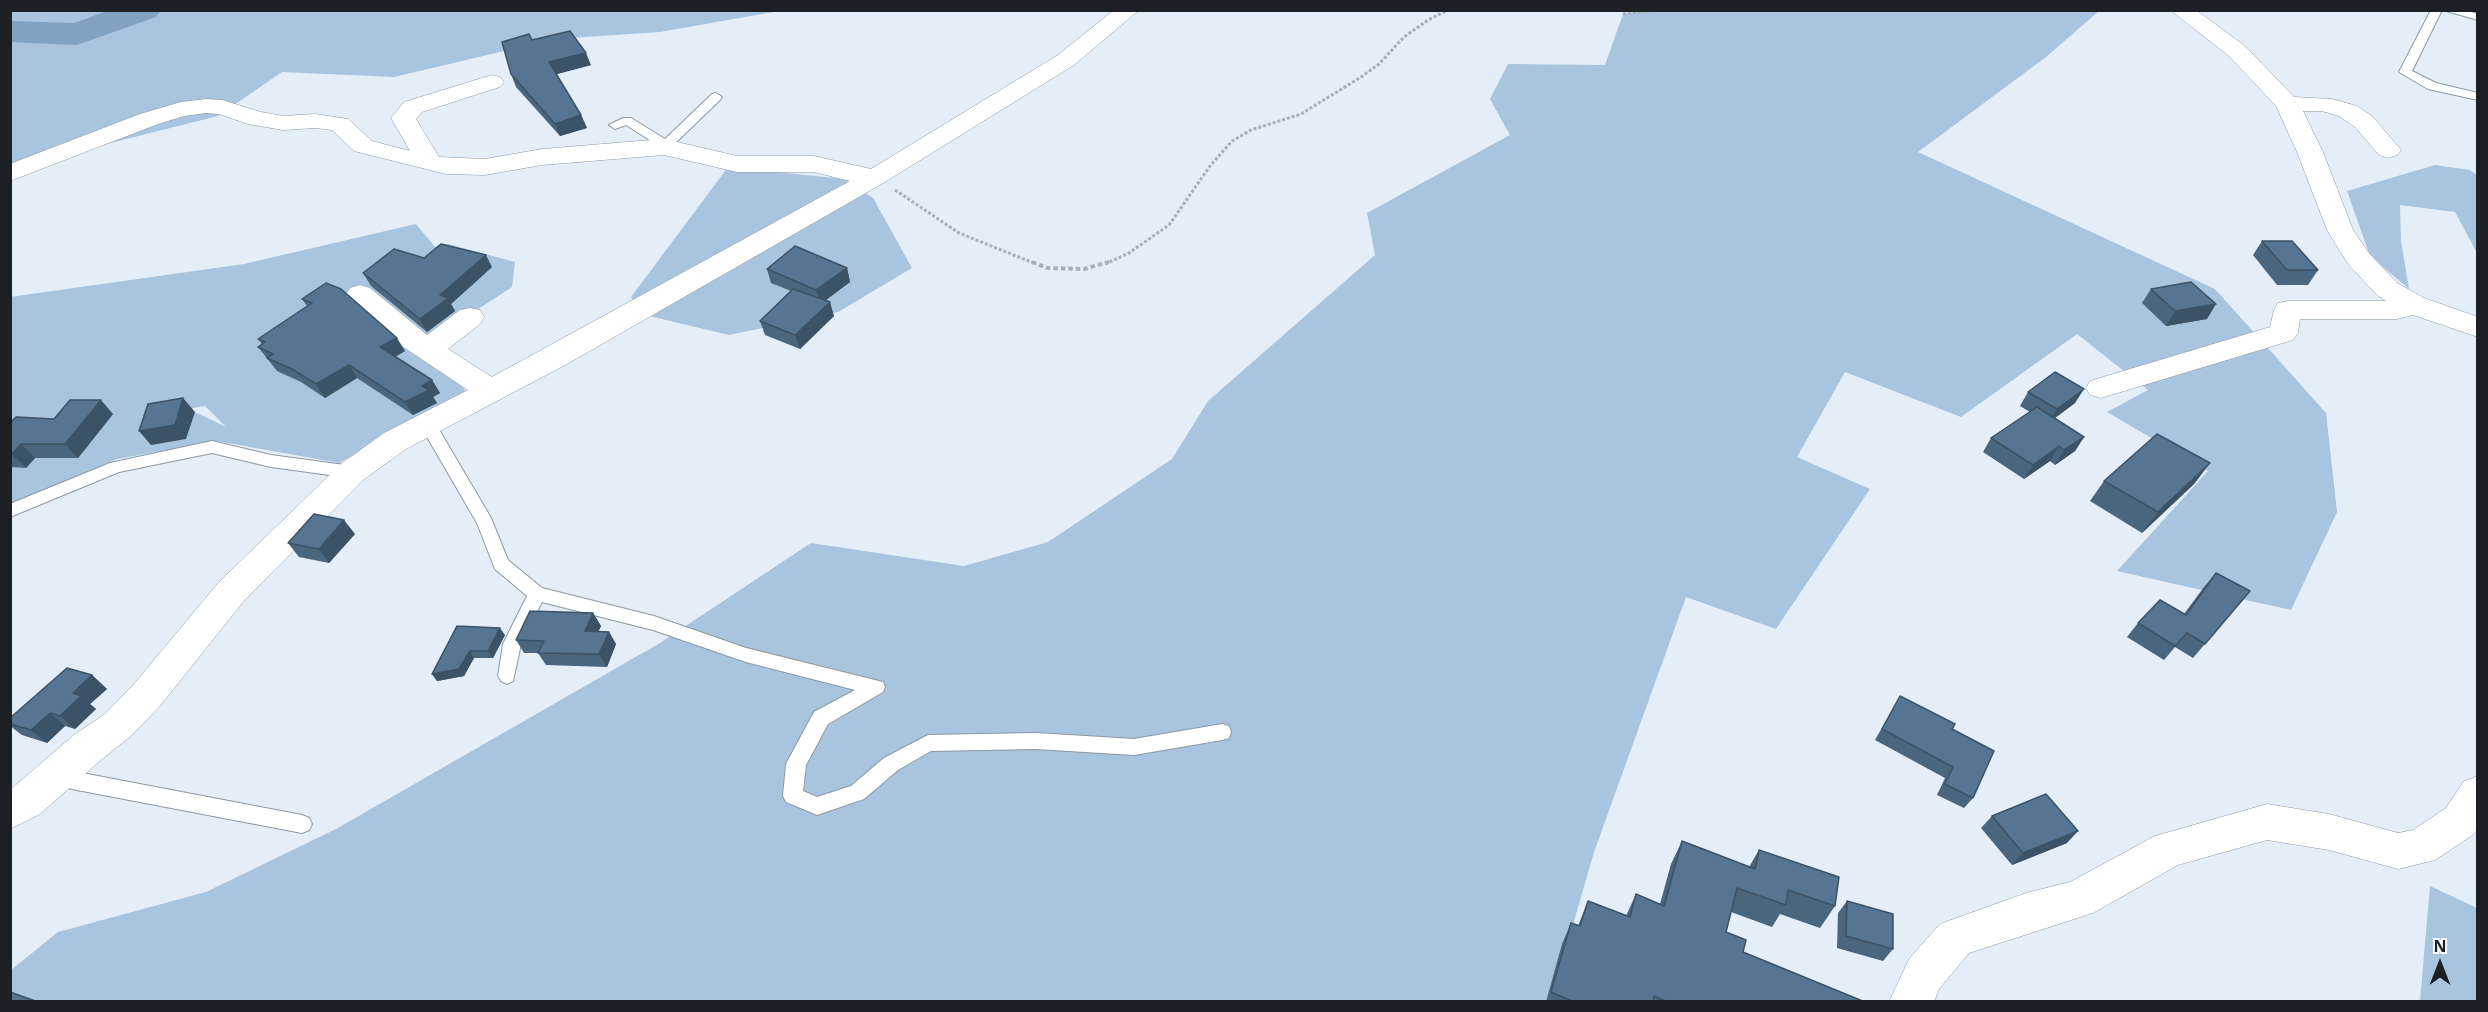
<!DOCTYPE html>
<style>
body{margin:0}
#map{position:relative;width:2488px;height:1012px;overflow:hidden;background:#e3eef9;font-family:"Open Sans",sans-serif}
canvas{display:block}
.frame{position:absolute;inset:0;border:12px solid #1c2024;pointer-events:none}
.north{position:absolute;left:2410px;top:934px;width:60px;height:60px;-webkit-text-stroke:4px #f6fbff;paint-order:stroke;rotate:0deg;font-size:16px;font-weight:700;line-height:24px;text-align:center;color:#1c2024}
.north::after{content:'';display:block;margin:auto;width:21px;height:27px;background:#1c2024;clip-path:polygon(50% 0,100% 100%,50% 72%,0 100%)}
</style>
<div id="map">
<canvas width="2488" height="1012"></canvas>
<div class="frame"></div>
<div class="north">N</div>
</div>
<script>
const c = document.querySelector('canvas').getContext('2d');
c.lineJoin = 'round';
function paint(path, color) { c.fillStyle = color; c.fill(path, 'evenodd'); }
const toPath = rows => new Path2D(rows.map(r => 'M' + r).join(''));
function stroke(path, color, width, dash) { c.strokeStyle = color; c.lineWidth = width; c.lineCap = dash ? 'butt' : 'round'; c.setLineDash(dash || []); c.stroke(path); }
const green = toPath([
 [1654,10,2099,11,2046,57,1918,152,2215,289,2326,413,2337,512,2291,610,2117,571,2208,471,2107,412,2148,390,2077,334,1961,417,1845,372,1797,457,1870,489,1776,629,1686,597,1594,852,1551,1001,11,1002,11,970,58,932,206,892,336,829,660,643,811,543,964,566,1048,542,1172,459,1208,401,1375,255,1367,213,1510,135,1490,99,1508,64,1605,65,1623,14],
 [11,11,779,11,660,32,555,39,394,77,282,72,218,116,11,168],
 [2435,165,2470,170,2477,175,2477,253,2455,212,2400,205,2401,241,2409,289,2370,256,2347,191],
 [728,167,844,179,873,198,912,268,838,312,729,335,641,314,631,297],
 [416,224,435,247,448,244,515,262,512,287,423,345,466,391,339,463,217,441,117,459,11,505,10,297,244,264],
 [205,406,226,427,195,412,136,418],
 [2430,886,2477,908,2477,1001,2420,1001]
]);
const river = toPath([
 [110,10,161,10,156,17,77,45,10,42,10,21,74,23,110,10]
]);
const pathFar1 = toPath([
 [1623,14,1653,10],
 [895,190,959,233,1036,264],
 [1105,264,1129,253,1169,225,1210,166,1232,141,1251,130,1301,114,1361,77,1379,64,1404,37,1428,20,1448,10]
]);
const path = toPath([
 [1032,262,1047,268,1084,269,1109,262]
]);
const service = toPath([
 [2431,10,2442,10,2412,71,2436,83,2478,93,2478,100,2428,89,2399,72,2431,10],
 [2443,10,2464,10,2478,14,2478,20,2443,10],
 [716,93,722,97,720,100,668,150,660,150,659,146,626,125,615,129,609,125,623,118,631,118,665,139,712,94,716,93],
 [428,420,434,421,491,518,508,560,542,588,654,616,746,648,883,682,885,687,883,692,828,724,806,765,803,791,817,797,851,786,884,758,928,735,1036,733,1134,739,1222,724,1229,726,1231,732,1229,738,1222,740,1134,755,1036,749,931,751,898,770,864,799,817,815,810,812,786,802,783,796,786,764,814,712,855,690,746,662,653,630,542,602,521,644,513,681,507,684,501,681,498,676,503,644,527,596,495,569,477,523,420,425,422,421,428,420],
 [212,441,271,455,352,466,358,468,360,472,358,476,352,478,271,467,212,453,119,472,10,517,10,504,110,463,212,441],
 [56,768,302,815,309,818,312,824,309,830,302,833,56,786,49,783,46,777,49,771,56,768]
]);
const minor = toPath([
 [1114,10,1139,10,1074,65,885,182,567,364,406,449,363,480,243,602,160,706,131,736,102,759,40,814,10,829,10,790,74,735,105,714,134,684,219,582,341,464,384,433,468,390,399,344,350,300,346,294,350,288,360,285,370,288,427,335,460,310,470,308,480,310,484,317,480,324,448,349,492,377,850,181,814,172,737,172,664,155,542,165,485,175,446,174,354,151,332,130,315,128,283,130,248,124,219,114,206,113,184,116,158,124,10,181,10,164,140,114,181,102,206,99,222,100,261,112,283,116,315,114,348,119,372,141,410,151,391,118,404,102,492,75,500,77,504,82,500,87,422,112,416,119,439,157,485,159,542,149,664,139,737,156,814,156,871,169,1058,55,1114,10],
 [2170,10,2196,10,2245,46,2294,97,2332,99,2357,106,2373,117,2401,150,2397,155,2388,158,2379,155,2355,127,2339,116,2322,111,2303,111,2323,152,2353,230,2368,252,2397,283,2424,298,2478,317,2478,337,2413,315,2397,319,2300,319,2298,333,2293,340,2101,398,2090,395,2086,388,2090,381,2270,327,2274,310,2278,303,2288,301,2386,301,2377,295,2348,264,2327,230,2297,152,2276,106,2229,56,2170,10],
 [2478,776,2478,828,2474,834,2435,860,2398,869,2329,850,2267,840,2178,865,2093,913,1969,953,1939,989,1934,1002,1889,1002,1909,959,1940,924,2026,893,2070,882,2155,836,2267,804,2329,814,2398,833,2413,830,2446,808,2464,781,2478,776]
]);
const wall = toPath([
 [532,40,591,65,556,74,581,115,587,128,560,136,516,87,511,74],
 [2262,241,2318,270,2308,285,2277,285,2253,255],
 [492,267,451,304,455,311,427,332,371,286,363,273],
 [847,268,850,282,825,300,834,316,800,349,765,335,760,321,791,291,771,283,767,269],
 [326,283,405,351,395,357,432,380,440,393,433,397,437,403,413,415,357,378,325,398,301,382,277,371,258,347,262,344,258,339,307,306,302,299],
 [2151,289,2207,319,2166,326,2142,303],
 [2028,392,2075,403,2055,418,2084,437,2075,451,2055,465,2050,461,2024,479,1983,452,1991,438,2030,412,2020,406],
 [113,414,78,458,35,458,26,468,10,467,10,423],
 [2210,463,2194,484,2142,533,2090,501,2104,481],
 [355,534,329,563,299,557,288,543],
 [2216,573,2250,591,2193,658,2175,647,2164,660,2127,637,2138,623,2184,614,2204,587],
 [593,613,601,626,598,631,609,632,616,644,607,667,546,665,538,653,524,653,516,640],
 [457,626,505,635,493,658,474,658,464,676,437,681,432,674],
 [92,675,107,689,90,704,96,709,75,729,65,726,47,743,22,735,10,726,10,718],
 [1900,696,1952,729,1973,798,1964,808,1937,795,1945,778,1875,740],
 [1992,816,2067,843,2012,865,1981,828],
 [1682,841,1749,867,1759,850,1835,906,1820,928,1780,914,1772,927,1731,912,1726,932,1743,952,1865,1002,1546,1002,1562,944,1571,923,1578,926,1588,901,1626,916,1636,894,1660,904,1671,864],
 [1847,901,1893,949,1883,961,1837,948,1838,913]
]);
const shadedWall = toPath([
 [586,53,591,65,554,75,549,62],
 [581,115,587,128,560,136,555,124],
 [486,255,492,267,451,304,455,311,427,332,420,319,440,295],
 [847,268,850,282,821,304,816,290],
 [830,302,834,316,800,349,795,335],
 [2216,304,2207,319,2166,326,2175,311],
 [397,338,405,351,389,360,380,347],
 [349,365,357,378,325,398,316,384],
 [432,380,440,393,433,397,437,403,413,415,405,402,422,386],
 [2084,389,2075,403,2048,423,2057,409],
 [183,398,195,412,186,439,151,445,139,431],
 [101,400,113,414,78,458,65,444],
 [2084,437,2075,451,2055,465,2064,450],
 [21,444,35,458,26,468,12,454],
 [2059,446,2050,461,2024,479,2033,465],
 [2210,463,2194,484,2142,533,2158,512],
 [344,520,355,534,329,563,319,549],
 [593,613,601,626,593,644,585,631],
 [500,628,505,635,493,658,488,651],
 [609,632,616,644,607,667,599,654],
 [470,651,474,658,464,676,437,681,432,674],
 [92,675,107,689,90,704,96,709,75,729,60,716,73,693],
 [50,713,65,726,47,743,31,730],
 [2078,831,2067,843,2012,865,2023,853]
]);
const building = toPath([
 [570,31,586,53,549,62,581,115,555,124,511,74,502,42,529,34,532,40,570,31],
 [2262,241,2292,241,2318,270,2287,270,2262,241],
 [441,244,486,255,440,295,448,298,420,319,363,273,394,249,424,258,441,244],
 [795,246,847,268,816,290,767,269,795,246],
 [2191,282,2216,304,2175,311,2151,289,2191,282],
 [326,283,341,289,397,338,380,347,432,380,422,386,429,390,405,402,349,365,316,384,292,369,267,358,273,354,258,347,265,342,258,339,312,303,302,299,326,283],
 [793,289,830,302,795,335,760,321,793,289],
 [2055,372,2084,389,2057,409,2028,392,2055,372],
 [183,398,175,425,139,431,148,404,183,398],
 [70,400,101,400,65,444,21,444,12,454,10,454,10,423,16,417,54,419,70,400],
 [2037,407,2084,437,2064,450,2059,446,2033,465,1991,438,2037,407],
 [2157,434,2210,463,2158,512,2104,481,2157,434],
 [314,514,344,520,319,549,288,543,314,514],
 [2216,573,2250,591,2205,644,2187,633,2175,646,2138,623,2160,600,2186,615,2216,573],
 [530,611,593,613,585,631,609,632,599,654,538,653,544,641,516,640,530,611],
 [457,626,500,628,488,651,470,651,459,669,432,674,457,626],
 [67,668,92,675,73,693,81,696,60,716,50,713,31,730,10,724,10,718,67,668],
 [1900,696,1955,724,1952,729,1994,751,1973,798,1945,784,1953,767,1882,729,1900,696],
 [2046,794,2078,831,2023,853,1992,816,2046,794],
 [1682,841,1755,869,1759,850,1839,877,1835,906,1788,890,1786,905,1737,888,1726,932,1746,940,1743,952,1865,1002,1668,1002,1654,996,1653,1002,1574,1002,1551,992,1571,923,1580,926,1588,901,1630,917,1636,894,1664,906,1682,841],
 [1847,901,1893,914,1893,949,1846,936,1847,901],
 [10,992,38,1002,10,1002,10,992]
]);
paint(green, '#a9c4de');
paint(river, '#81a2c0');
stroke(service, '#8d98a2', 2);
stroke(minor, '#8d98a2', 1);
stroke(pathFar1, '#a7b0b8', 3, [3, 2]);
stroke(path, '#a7b0b8', 4, [4.5, 3]);
paint(service, '#fff');
paint(minor, '#fff');
paint(wall, '#4a657e');
paint(shadedWall, '#3c5266');
paint(building, '#567592');
stroke(building, '#3c5266', 1.5);
</script>
